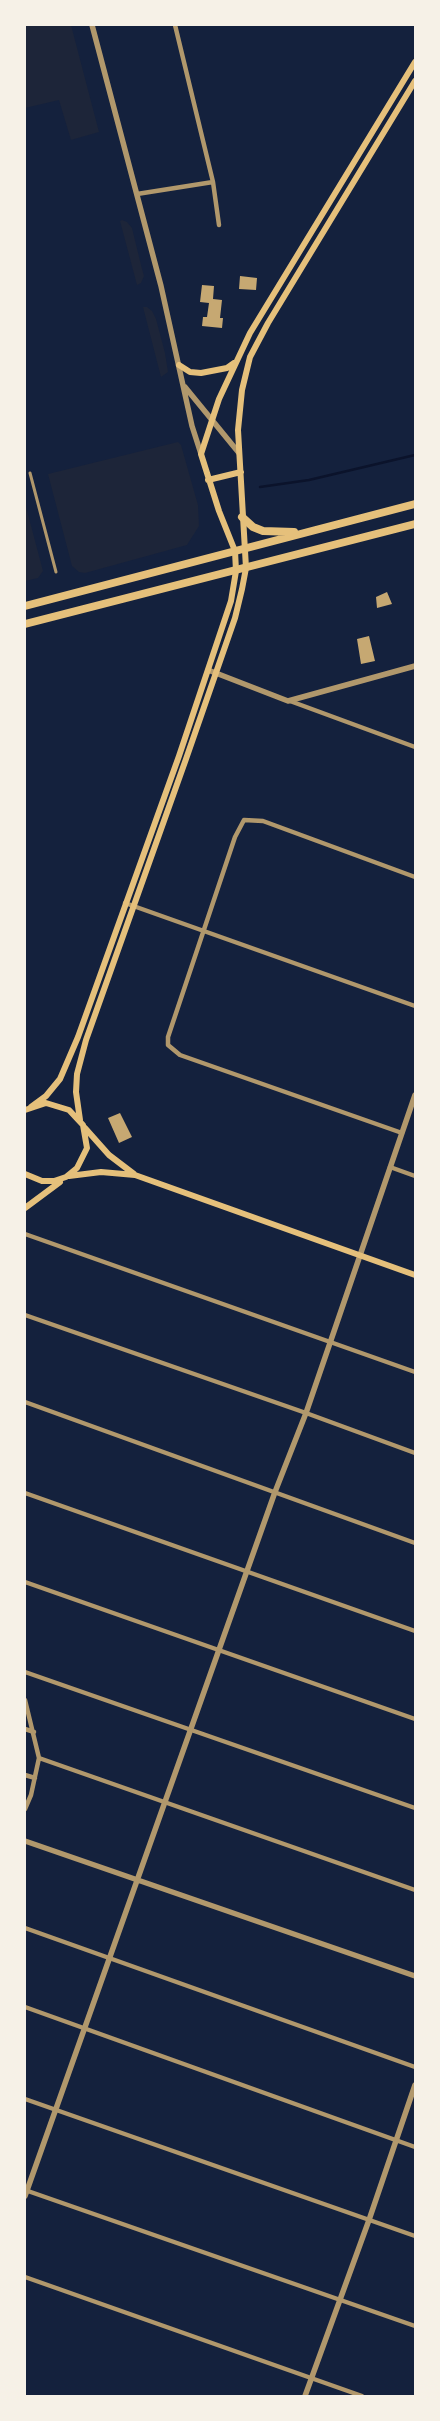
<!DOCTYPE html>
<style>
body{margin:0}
#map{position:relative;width:440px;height:2421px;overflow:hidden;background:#14213d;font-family:"Roboto Condensed",sans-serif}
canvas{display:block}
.frame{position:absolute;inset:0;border:26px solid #f6f1e7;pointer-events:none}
</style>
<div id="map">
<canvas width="440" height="2421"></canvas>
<div class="frame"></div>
</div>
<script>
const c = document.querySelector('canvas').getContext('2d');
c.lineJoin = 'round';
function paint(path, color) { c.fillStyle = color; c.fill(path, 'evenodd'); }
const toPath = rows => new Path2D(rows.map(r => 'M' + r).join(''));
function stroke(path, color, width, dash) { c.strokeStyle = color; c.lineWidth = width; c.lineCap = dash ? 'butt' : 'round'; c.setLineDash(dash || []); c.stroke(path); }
const green = toPath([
 [25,25,71,25,99,132,71,140,59,100,25,108],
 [122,220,127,222,132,228,141,265,144,276,141,283,137,285,120,221],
 [143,307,147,307,152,311,156,319,165,353,168,372,161,377],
 [178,442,181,445,198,505,199,526,187,545,85,573,79,572,72,566,48,474],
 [25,503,43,571,38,578,25,581]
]);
const stream = toPath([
 [260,487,309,480,415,455]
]);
const building = toPath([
 [240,276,257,278,256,290,239,289],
 [202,285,214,286,213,299,222,300,220,318,223,318,222,328,202,326,203,317,207,317,209,303,200,302],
 [387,592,392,604,377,608,376,597],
 [369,636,375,661,361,664,357,639],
 [120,1113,132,1137,119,1143,108,1118]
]);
const pedestrian = toPath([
 [30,473,56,572]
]);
const minor = toPath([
 [175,25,213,182,219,225],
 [137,194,213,182],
 [290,701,415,747],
 [125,903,415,1006],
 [402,1133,180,1055,168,1045,168,1037,235,837,244,820,263,821,415,877],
 [390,1167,415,1176],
 [25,1234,415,1372],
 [25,1315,306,1413,415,1453],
 [25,1402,415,1543],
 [25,1493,415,1631],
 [25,1582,415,1719],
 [25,1672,415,1808],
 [25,1700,39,1758,31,1795,25,1809],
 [25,1729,34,1732],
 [39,1758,415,1890],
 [25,1775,35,1778],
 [25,1928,415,2067],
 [25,2007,415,2147],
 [25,2099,415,2236],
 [25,2190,415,2326],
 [25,2277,362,2396]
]);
const tertiary = toPath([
 [92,25,161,286,192,426,201,454],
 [185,387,239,453],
 [208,670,288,701,415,666],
 [25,1841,415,1976],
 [25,2196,275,1492,306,1413,415,1095],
 [305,2396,369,2220,415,2085]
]);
const secondary = toPath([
 [179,365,190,372,201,373,227,368,234,363],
 [208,480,241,472],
 [31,1107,46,1096,60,1079,78,1037,179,756,231,601,236,571,235,551,219,511,201,454,219,399,250,333,415,62],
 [25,1110,46,1103,69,1110,83,1125,87,1148,77,1168,66,1177,54,1181,42,1181,25,1174],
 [80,1120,76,1092,77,1074,86,1040,186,759,235,618,242,589,246,568,238,430,242,390,250,357,268,323,415,81],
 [85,1128,109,1155,134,1174],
 [69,1176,101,1172,135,1175,415,1275],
 [25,1208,60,1182]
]);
const trunk = toPath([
 [242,517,253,527,263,531,294,532],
 [25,606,415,504],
 [25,624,415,524]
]);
paint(green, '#1d2539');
stroke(stream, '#0b132b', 2.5);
paint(building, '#c6a872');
stroke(pedestrian, '#b1986c', 3);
stroke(minor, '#b1986c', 4.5);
stroke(tertiary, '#b1986c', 5.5);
stroke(secondary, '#e5c07b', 6);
stroke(trunk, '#e5c07b', 8);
</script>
